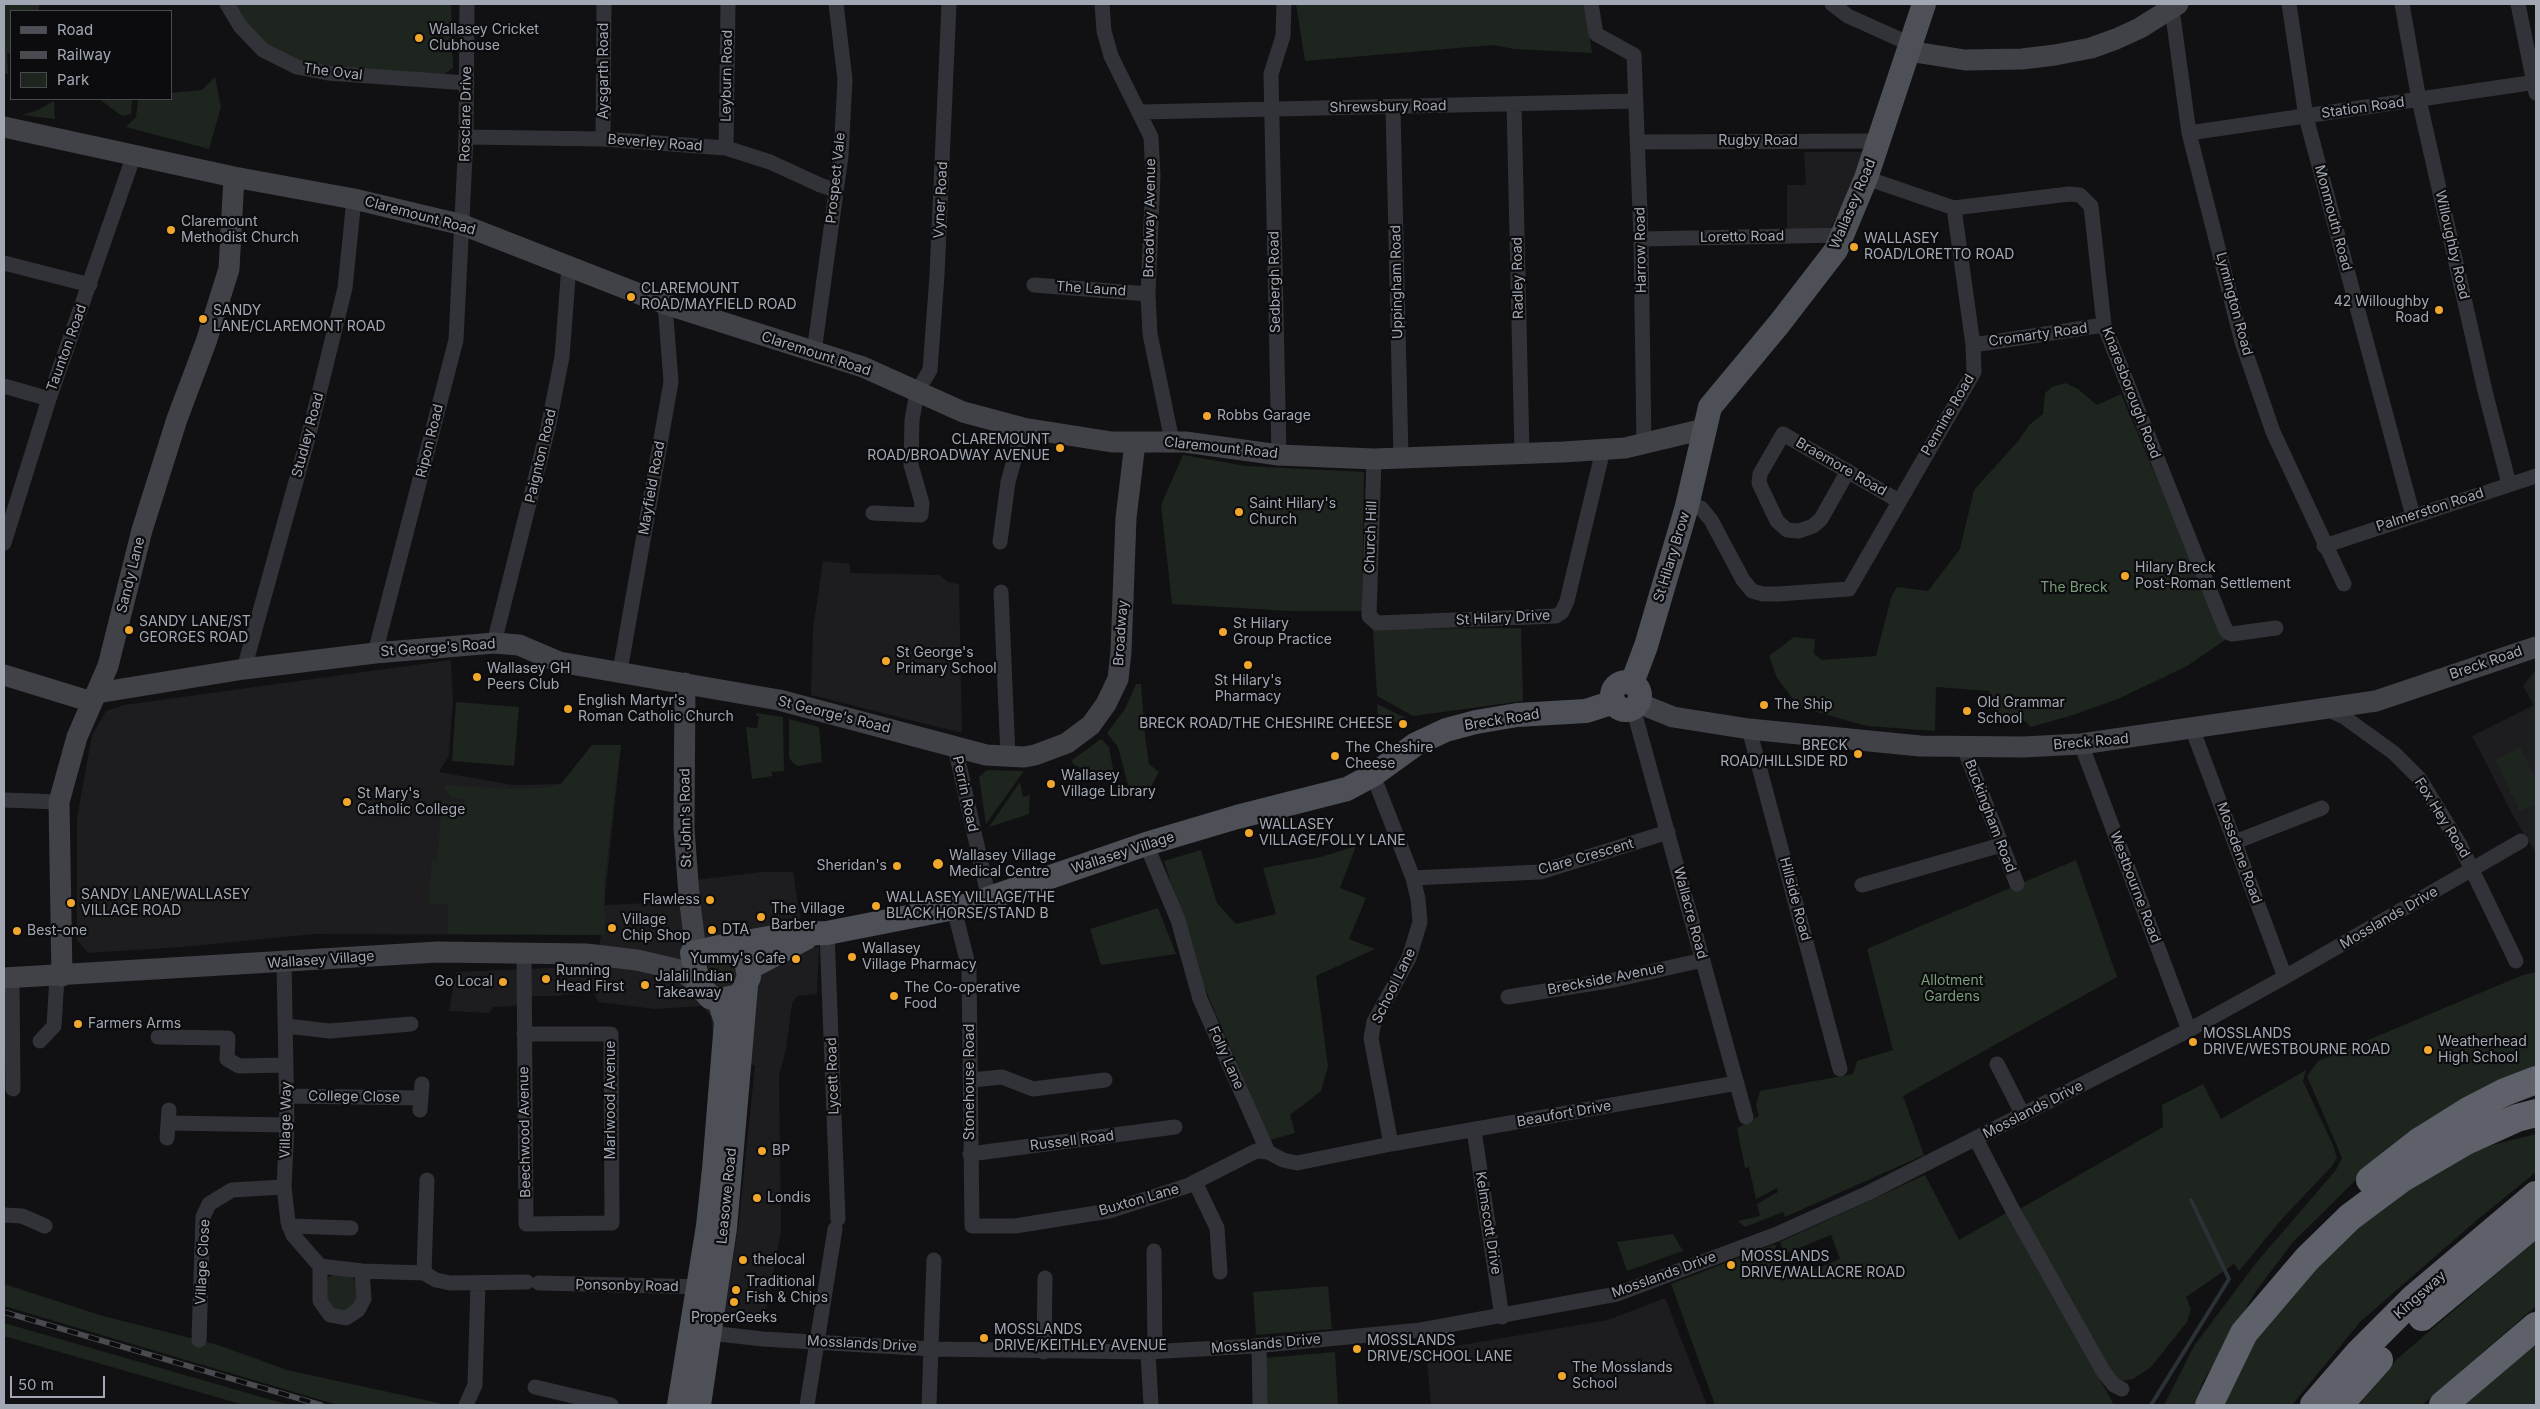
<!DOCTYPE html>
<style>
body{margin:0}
#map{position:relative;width:2540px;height:1409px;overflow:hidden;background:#111113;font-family:Inter,sans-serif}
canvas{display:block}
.frame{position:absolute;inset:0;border:5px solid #a2a8b3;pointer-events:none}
.legend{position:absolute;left:10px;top:10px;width:162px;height:90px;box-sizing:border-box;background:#0c0c0e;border:1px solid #484a50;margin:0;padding:6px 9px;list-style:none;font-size:15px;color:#a2a8b3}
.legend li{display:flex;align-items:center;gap:10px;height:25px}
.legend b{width:25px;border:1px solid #484a50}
.scale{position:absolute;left:10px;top:1376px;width:95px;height:22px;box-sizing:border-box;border:2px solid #a2a8b3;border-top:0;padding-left:6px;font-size:15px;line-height:18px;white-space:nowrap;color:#a2a8b3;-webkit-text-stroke:4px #0c0c0e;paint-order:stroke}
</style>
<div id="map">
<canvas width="2540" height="1409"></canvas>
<div class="frame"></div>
<ul class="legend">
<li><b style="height:6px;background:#4e5057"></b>Road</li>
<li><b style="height:6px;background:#494b51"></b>Railway</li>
<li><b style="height:14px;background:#1d251e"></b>Park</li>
</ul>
<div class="scale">50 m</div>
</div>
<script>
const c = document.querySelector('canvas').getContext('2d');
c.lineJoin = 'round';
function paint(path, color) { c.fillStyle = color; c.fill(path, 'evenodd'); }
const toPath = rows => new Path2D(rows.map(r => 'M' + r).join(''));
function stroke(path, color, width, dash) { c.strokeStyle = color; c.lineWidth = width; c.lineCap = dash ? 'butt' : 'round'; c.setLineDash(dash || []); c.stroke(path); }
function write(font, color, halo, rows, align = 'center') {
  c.font = font + ' Inter,sans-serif'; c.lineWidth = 4.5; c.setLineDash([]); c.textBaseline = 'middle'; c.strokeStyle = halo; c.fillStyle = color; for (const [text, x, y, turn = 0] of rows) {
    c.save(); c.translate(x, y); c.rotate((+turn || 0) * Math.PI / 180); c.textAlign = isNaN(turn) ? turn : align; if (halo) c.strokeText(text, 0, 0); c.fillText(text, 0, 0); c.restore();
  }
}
const built = toPath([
 [1804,152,1864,152,1843,205,1831,227,1787,230,1787,185,1806,185],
 [823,561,850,564,850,573,939,575,948,582,959,584,962,733,811,695,813,628],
 [451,660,453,700,449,755,439,772,513,785,561,784,592,745,621,745,604,905,697,901,695,880,762,872,793,872,805,948,819,947,817,994,797,996,792,1004,786,1049,779,1076,781,1232,764,1321,724,1318,739,1221,755,1065,716,1063,711,1017,702,1006,655,1009,598,1002,593,989,559,996,535,996,515,1006,493,1007,490,1013,449,1011,456,972,596,966,601,935,314,934,182,947,88,953,77,940,77,818,92,735,106,711,124,705],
 [2536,670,2536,853,2516,821,2472,736,2534,705,2523,686],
 [1665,1298,1707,1405,1431,1405,1426,1351,1608,1320]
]);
const green = toPath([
 [4,4,39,4,39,11,11,11,11,53,7,53,8,74,4,74],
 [231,4,451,4,453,68,443,75,302,63,271,49,248,29],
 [1296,4,1585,4,1592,53,1514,49,1493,45,1305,61],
 [215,77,221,107,209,149,126,127,136,117,138,99,171,99,171,93,202,90],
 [99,99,132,99,131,114,122,116],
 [54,101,55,119,22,115,38,110],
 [2065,383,2078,389,2097,405,2121,394,2225,640,2187,666,2118,699,2073,715,2031,727,2020,717,2009,716,2000,723,1989,691,1936,687,1935,731,1867,726,1799,707,1777,678,1769,656,1794,637,1815,639,1814,654,1822,660,1876,656,1891,598,1897,587,1928,591,1960,549,1974,490,2019,440,2029,425,2043,414,2045,393,2052,387],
 [1183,455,1246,466,1364,472,1362,611,1290,611,1172,604,1161,505],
 [1521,628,1523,701,1413,716,1377,696,1373,629],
 [1136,684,1141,684,1145,736,1149,764,1159,772,1147,794,1128,785,1118,747,1107,733,1125,709],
 [456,702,519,707,514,766,452,761],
 [1377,704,1406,718,1379,728],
 [756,713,783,717,784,771,771,772,773,776,752,779,746,727,757,728,759,716,756,716],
 [789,719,819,727,822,762,798,766,793,763,789,758],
 [1101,739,1109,747,1116,785,1073,764,1072,760],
 [592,745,621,745,604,882,605,935,448,934,448,905,428,903,432,861,437,861,442,801,464,803,464,800,451,797,443,785,512,789,543,788,561,784],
 [2520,747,2536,780,2536,804,2520,811,2495,760],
 [987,770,1024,771,986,824,979,777],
 [1020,782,1023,797,1030,795,1029,814,989,827],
 [1356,846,1340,888,1366,898,1349,939,1375,949,1316,976,1328,1066,1321,1091,1290,1115,1295,1133,1270,1140,1203,984,1164,861,1201,850,1217,903,1236,924,1276,914,1263,868,1321,857],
 [2076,860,2117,977,1903,1096,1924,1155,1785,1217,1783,1212,1745,1227,1738,1221,1760,1216,1757,1204,1778,1192,1777,1188,1756,1199,1749,1167,1745,1168,1737,1128,1759,1116,1756,1105,1760,1091,1853,1074,1857,1061,1893,1050,1867,949],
 [1158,908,1176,954,1101,965,1090,929],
 '707 973a16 16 0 1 1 32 0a16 16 0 1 1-32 0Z',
 [2536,972,2536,1069,2366,1170,2293,1242,2256,1291,2203,1382,2194,1405,2164,1405,2194,1346,2256,1263,2336,1170,2342,1158,2307,1076,2318,1061,2523,975],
 [2306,1070,2303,1081,2333,1145,2337,1158,2332,1166,2281,1220,2239,1271,2234,1264,2186,1297,2191,1309,2187,1322,2151,1367,2133,1379,2121,1381,2113,1377,2018,1210,2163,1127,2162,1105,2203,1084,2221,1119],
 [2536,1134,2536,1172,2477,1220,2361,1321,2292,1405,2222,1405,2249,1349,2342,1235,2410,1187,2484,1147],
 [1925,1175,1959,1240,2008,1212,2114,1405,1715,1405,1671,1284,1775,1244,1788,1280,1840,1259,1831,1235,1784,1254,1780,1242],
 [1673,1234,1683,1251,1627,1271,1617,1242],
 [2536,1240,2536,1306,2422,1405,2359,1405,2397,1359],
 [335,1274,347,1275,354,1279,358,1286,359,1297,354,1307,346,1312,330,1308,324,1290,329,1277],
 [4,1284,103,1316,218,1345,287,1370,448,1405,338,1405,4,1306],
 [1328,1286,1332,1329,1256,1335,1253,1292],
 [4,1323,289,1405,244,1405,4,1336],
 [2536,1340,2536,1405,2459,1405],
 [1335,1352,1338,1405,1265,1405,1264,1358]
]);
const stream = toPath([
 [2151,1405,2229,1279,2191,1200]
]);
const street = toPath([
 [227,4,240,26,263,50,297,67,328,73,467,83],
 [1102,4,1104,31,1111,56,1151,137,1153,176,1148,294,1150,334,1172,441],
 [1591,4,1596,34,1634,55,1641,239,1644,445],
 [1832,4,1848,16,1910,44],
 [2289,4,2306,117,2413,516],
 [2402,4,2419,100,2485,391,2509,484],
 [2518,4,2536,93],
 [2172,9,2189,133,2242,342,2273,432,2344,584],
 [1514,104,1522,453],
 [1393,107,1401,457],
 [1140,112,1636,101],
 [2189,133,2536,82],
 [466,137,603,139,726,148,770,162,820,185,835,190],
 [603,139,604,4],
 [1638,142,1878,141],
 [726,148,728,4],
 [1866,178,1954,208,2069,194,2080,195,2091,206,2104,325,2224,626,2227,632,2232,634,2276,628],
 [1641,239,1843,235],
 [4,263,90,285],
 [1034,285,1148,294],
 [1973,345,2104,325],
 [814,352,841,156,845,79,836,4],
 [4,386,49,399],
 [1279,455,1271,74,1283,36,1284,4],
 [1374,459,1369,616,1377,623,1556,616,1562,612,1567,601,1603,450],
 [1848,471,1821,519,1813,526,1799,531,1787,530,1777,521,1759,483,1760,474,1783,434,1899,501],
 [1687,506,1701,508,1711,520,1743,580,1752,591,1763,594,1778,594,1849,589,1974,372,1973,345,1954,208],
 [873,513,921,515,922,503,911,465,912,420,917,392,930,370,937,275,949,4],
 [1000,542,1008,482,1023,428],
 [4,543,49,399,134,155],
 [2324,546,2536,476],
 [1001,592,1008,757],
 [494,643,548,428,562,357,569,265],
 [375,653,456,340,466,137,467,4],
 [244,669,308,438,345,288,354,199],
 [620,671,671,382,665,304],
 [1633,708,1746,1117],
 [2327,709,2344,717,2394,753,2419,778,2460,845,2516,961],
 [2192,728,2285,977],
 [1749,729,1840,1069],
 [2081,744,2189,1030],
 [955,747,989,899],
 [1964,748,2017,884],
 [1373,775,1413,878,1418,899,1420,922,1409,958,1374,1022,1371,1038,1391,1144],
 [4,800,59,802],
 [2235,842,2322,808],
 [1146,844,1178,920,1200,999,1268,1152,1283,1160,1297,1163,1312,1160,1391,1144,1737,1083],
 [1413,878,1540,872,1668,832],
 [1862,885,2001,845],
 [954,909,969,968,972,1226,1015,1226,1109,1211,1187,1186,1256,1151,1268,1152],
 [827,933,838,1219],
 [524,953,526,1224,612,1223,611,1034,524,1034],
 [284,962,287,1125,284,1187,288,1222,293,1235,320,1266,362,1271,424,1273,436,1280,450,1283,527,1282],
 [12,978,13,1089],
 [1508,997,1614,980,1703,960],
 [286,1026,330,1031,411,1024],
 [158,1037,228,1038,227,1059,239,1066,286,1065],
 [40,1041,54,1026,57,977],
 [1997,1064,2023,1115],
 [972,1080,1002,1077,1033,1089,1105,1080],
 [286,1096,421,1098],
 [420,1110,422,1084],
 [168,1123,287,1125],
 [1474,1130,1502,1317],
 [167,1138,169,1110],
 [1976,1139,2011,1207,2103,1371,2114,1385,2122,1389],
 [970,1154,1175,1127],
 [1195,1182,1217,1228,1220,1272],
 [4,1215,22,1216,45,1226],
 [289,1226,351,1228],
 [1154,1251,1155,1352],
 [320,1266,320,1301,330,1315,346,1318,358,1310,364,1299,362,1271],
 [424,1273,427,1180],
 [539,1283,705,1287],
 [701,1332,763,1339,932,1349,1148,1352,1254,1346,1421,1330,1617,1294,1777,1234,1868,1193,2189,1030,2285,977,2521,841],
 [199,1340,203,1217,209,1204,232,1190,284,1187],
 [1259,1346,1260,1405],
 [1044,1352,1045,1278],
 [1148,1352,1151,1405],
 [535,1387,611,1405],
 [466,1405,475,1385,478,1283],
 [807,1405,835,1229],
 [929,1405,934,1260]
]);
const secondary = toPath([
 [1908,51,1965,60,2022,59,2055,55,2091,48,2116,39,2140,28,2178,4],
 [4,127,234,177,354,199,463,225,665,304,863,367,963,412,1023,428,1112,442,1185,442,1279,455,1374,459,1563,452,1625,448,1704,429],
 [4,675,92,702],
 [685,683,684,829,689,895,696,952],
 [97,693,244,669,375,653,494,643,519,645,559,662,779,700,986,755,1024,757,1035,755,1067,743,1091,725,1106,704,1118,679,1121,652,1126,518,1135,443],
 [1638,703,1673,717,1749,729,1920,746,2023,747,2081,744,2376,701,2536,647],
 [62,976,59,802,77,737,108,666,142,530,177,419,206,342,229,269,234,177],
 [4,978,438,952,586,954,637,960,680,970,698,984]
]);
const primary = toPath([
 '1612 696a14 14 0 1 1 28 0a14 14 0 1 1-28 0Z',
 [1632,683,1646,646,1687,506,1710,407,1779,324,1836,250,1866,178,1924,4],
 [724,946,791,934,827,933,969,905,1146,844,1237,817,1347,789,1373,775,1416,744,1446,730,1476,722,1517,715,1586,711,1614,702],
 [724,946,733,948,746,960,749,977,742,993,735,997,719,1000,710,997,698,984,692,953,724,946],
 [749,968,806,938],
 [679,1405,708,1226,714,1169,726,1022,719,1000],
 [699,1405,725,1228,746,986]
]);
const highway = toPath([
 [2370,1180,2420,1141,2468,1111,2505,1092,2536,1080],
 [2422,1317,2536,1222],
 [2209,1405,2244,1333,2307,1259,2350,1217,2401,1179,2466,1141,2517,1118,2536,1113],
 [2314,1405,2359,1353,2414,1298,2536,1195],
 [2339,1405,2379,1360],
 [2443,1405,2536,1326]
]);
const rail = toPath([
 [4,1312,321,1405]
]);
const markers = [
 [419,38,5,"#f1a72b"],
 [171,230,5,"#f1a72b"],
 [1854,247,5,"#f1a72b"],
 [631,297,5,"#f1a72b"],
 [2439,310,5,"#f1a72b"],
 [203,319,5,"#f1a72b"],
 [1207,416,5,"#f1a72b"],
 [1060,448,5,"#f1a72b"],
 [1239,512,5,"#f1a72b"],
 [2125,576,5,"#f1a72b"],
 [129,630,5,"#f1a72b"],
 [1223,632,5,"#f1a72b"],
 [886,661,5,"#f1a72b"],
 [1248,665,5,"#f1a72b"],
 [477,677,5,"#f1a72b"],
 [1764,705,5,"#f1a72b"],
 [568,709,5,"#f1a72b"],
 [1967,711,5,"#f1a72b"],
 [1403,724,5,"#f1a72b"],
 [1858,754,5,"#f1a72b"],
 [1335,756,5,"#f1a72b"],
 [1051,784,5,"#f1a72b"],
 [347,802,5,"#f1a72b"],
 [1249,833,5,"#f1a72b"],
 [938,864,6,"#f1a72b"],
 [897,866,5,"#f1a72b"],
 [710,900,5,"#f1a72b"],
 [71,903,5,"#f1a72b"],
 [876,906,5,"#f1a72b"],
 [761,917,5,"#f1a72b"],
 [612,928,5,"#f1a72b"],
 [712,930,5,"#f1a72b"],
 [17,931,5,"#f1a72b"],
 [852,957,5,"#f1a72b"],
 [796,959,5,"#f1a72b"],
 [546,979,5,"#f1a72b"],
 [503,982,5,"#f1a72b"],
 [645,985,5,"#f1a72b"],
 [894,996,5,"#f1a72b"],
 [78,1024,5,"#f1a72b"],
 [2193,1042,5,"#f1a72b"],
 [2428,1050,5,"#f1a72b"],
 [762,1151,5,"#f1a72b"],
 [757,1198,5,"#f1a72b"],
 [743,1260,5,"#f1a72b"],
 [1731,1265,5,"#f1a72b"],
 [736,1290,5,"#f1a72b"],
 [734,1302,5,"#f1a72b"],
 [984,1338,5,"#f1a72b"],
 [1357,1349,5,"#f1a72b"],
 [1562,1376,5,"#f1a72b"]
];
const poiNames = [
 ["Wallasey Cricket",429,30],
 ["Clubhouse",429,46],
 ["Claremount",181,222],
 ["Methodist Church",181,238],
 ["WALLASEY",1864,239],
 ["ROAD/LORETTO ROAD",1864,255],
 ["CLAREMOUNT",641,289],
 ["ROAD/MAYFIELD ROAD",641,305],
 ["42 Willoughby",2429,302,"right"],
 ["Road",2429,318,"right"],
 ["SANDY",213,311],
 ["LANE/CLAREMONT ROAD",213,327],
 ["Robbs Garage",1217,416],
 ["CLAREMOUNT",1050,440,"right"],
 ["ROAD/BROADWAY AVENUE",1050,456,"right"],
 ["Saint Hilary's",1249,504],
 ["Church",1249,520],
 ["HiIary Breck",2135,568],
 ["Post-Roman Settlement",2135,584],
 ["SANDY LANE/ST",139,622],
 ["GEORGES ROAD",139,638],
 ["St Hilary",1233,624],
 ["Group Practice",1233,640],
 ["St George's",896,653],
 ["Primary School",896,669],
 ["Wallasey GH",487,669],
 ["Peers Club",487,685],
 ["St Hilary's",1248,681,"center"],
 ["Pharmacy",1248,697,"center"],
 ["English Martyr's",578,701],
 ["Roman Catholic Church",578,717],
 ["Old Grammar",1977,703],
 ["School",1977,719],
 ["The Ship",1774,705],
 ["BRECK ROAD/THE CHESHIRE CHEESE",1393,724,"right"],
 ["BRECK",1848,746,"right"],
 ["ROAD/HILLSIDE RD",1848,762,"right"],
 ["The Cheshire",1345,748],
 ["Cheese",1345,764],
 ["Wallasey",1061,776],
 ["Village Library",1061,792],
 ["St Mary's",357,794],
 ["Catholic College",357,810],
 ["WALLASEY",1259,825],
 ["VILLAGE/FOLLY LANE",1259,841],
 ["Wallasey Village",949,856],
 ["Medical Centre",949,872],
 ["Sheridan's",887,866,"right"],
 ["SANDY LANE/WALLASEY",81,895],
 ["VILLAGE ROAD",81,911],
 ["WALLASEY VILLAGE/THE",886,898],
 ["BLACK HORSE/STAND B",886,914],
 ["Flawless",700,900,"right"],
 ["The Village",771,909],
 ["Barber",771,925],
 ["Village",622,920],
 ["Chip Shop",622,936],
 ["DTA",722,930],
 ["Best-one",27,931],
 ["Wallasey",862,949],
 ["Village Pharmacy",862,965],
 ["Yummy's Cafe",786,959,"right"],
 ["Running",556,971],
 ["Head First",556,987],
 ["Jalali Indian",655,977],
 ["Takeaway",655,993],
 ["Go Local",493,982,"right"],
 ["The Co-operative",904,988],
 ["Food",904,1004],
 ["Farmers Arms",88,1024],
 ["MOSSLANDS",2203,1034],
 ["DRIVE/WESTBOURNE ROAD",2203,1050],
 ["Weatherhead",2438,1042],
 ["High School",2438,1058],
 ["BP",772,1151],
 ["Londis",767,1198],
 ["MOSSLANDS",1741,1257],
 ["DRIVE/WALLACRE ROAD",1741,1273],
 ["thelocal",753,1260],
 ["Traditional",746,1282],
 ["Fish & Chips",746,1298],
 ["ProperGeeks",734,1318,"center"],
 ["MOSSLANDS",994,1330],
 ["DRIVE/KEITHLEY AVENUE",994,1346],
 ["MOSSLANDS",1367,1341],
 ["DRIVE/SCHOOL LANE",1367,1357],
 ["The Mosslands",1572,1368],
 ["School",1572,1384]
];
const streetNames = [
 ["Aysgarth Road",604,71,-90],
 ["The Oval",333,72,7],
 ["Leyburn Road",727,76,-89],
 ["Shrewsbury Road",1388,107,-1],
 ["Station Road",2363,108,-8],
 ["Rosclare Drive",466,114,-89],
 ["Rugby Road",1758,141],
 ["Beverley Road",655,143,4],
 ["Prospect Vale",836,178,-84],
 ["Vyner Road",941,200,-87],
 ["Wallasey Road",1853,204,-67],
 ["Claremount Road",420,216,15],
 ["Broadway Avenue",1150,218,-89],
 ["Monmouth Road",2333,218,75],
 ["Loretto Road",1742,237,-1],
 ["Willoughby Road",2452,245,77],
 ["Harrow Road",1641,250,-91],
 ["Radley Road",1518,278,-91],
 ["Sedbergh Road",1275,282,-91],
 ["Uppingham Road",1397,282,-91],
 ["The Laund",1091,289,4],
 ["Lymington Road",2234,304,75],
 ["Cromarty Road",2038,335,-8],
 ["Taunton Road",67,348,-70],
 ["Claremount Road",816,354,18],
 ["Knaresborough Road",2131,393,69],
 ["Pennine Road",1948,415,-60],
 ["Studley Road",308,435,-75],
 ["Ripon Road",430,441,-76],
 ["Claremount Road",1221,448,6],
 ["Paignton Road",541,456,-77],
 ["Braemore Road",1841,467,30],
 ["Mayfield Road",652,488,-80],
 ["Palmerston Road",2430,510,-18],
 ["Church Hill",1371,537,-88],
 ["St Hilary Brow",1672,557,-73],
 ["Sandy Lane",131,575,-76],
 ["St Hilary Drive",1503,618,-3],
 ["Broadway",1121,633,-86],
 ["St George's Road",438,648,-4],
 ["Breck Road",2486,663,-19],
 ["St George's Road",834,715,14],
 ["Breck Road",1502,720,-9],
 ["Breck Road",2091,742,-5],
 ["Perrin Road",965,794,78],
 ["Buckingham Road",1990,816,69],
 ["St John's Road",686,818,-91],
 ["Fox Hey Road",2442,818,58],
 ["Wallasey Village",1123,853,-18],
 ["Mossdene Road",2239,853,70],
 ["Clare Crescent",1586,857,-16],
 ["Westbourne Road",2135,887,69],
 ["Hillside Road",1795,899,75],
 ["Wallacre Road",1690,913,75],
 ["Mosslands Drive",2389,918,-30],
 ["Wallasey Village",321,960,-4],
 ["Breckside Avenue",1606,979,-11],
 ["School Lane",1394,986,-64],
 ["Folly Lane",1226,1058,66],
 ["Lycett Road",833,1076,-92],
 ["Stonehouse Road",970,1082,-90],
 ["College Close",354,1097,1],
 ["Marlwood Avenue",611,1100,-90],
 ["Mosslands Drive",2033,1110,-27],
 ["Beaufort Drive",1564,1114,-10],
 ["Village Way",286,1120,-89],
 ["Beechwood Avenue",525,1132,-91],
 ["Russell Road",1072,1141,-7],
 ["Leasowe Road",727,1196,-84],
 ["Buxton Lane",1139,1200,-16],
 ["Kelmscott Drive",1488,1223,81],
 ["Village Close",203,1262,-87],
 ["Mosslands Drive",1664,1275,-20],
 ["Ponsonby Road",627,1286,1],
 ["Kingsway",2420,1295,-42],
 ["Mosslands Drive",862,1344,3],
 ["Mosslands Drive",1266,1344,-5]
];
const parkNames = [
 ["The Breck",2074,588],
 ["Allotment",1952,981],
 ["Gardens",1952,997]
];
paint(built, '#1d1d20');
paint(green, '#1d251e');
stroke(stream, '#2a3238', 4);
stroke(street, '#323338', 15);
stroke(secondary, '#404248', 21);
stroke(primary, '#4e5057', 24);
stroke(highway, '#5e6169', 28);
stroke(rail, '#494b51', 5.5);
stroke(rail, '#0c0c0e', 4, [11]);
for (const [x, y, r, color] of markers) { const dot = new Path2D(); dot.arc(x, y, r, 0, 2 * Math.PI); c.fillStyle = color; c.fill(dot); stroke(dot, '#0c0c0e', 2); }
write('14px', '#a2a8b3', '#0c0c0e', poiNames, 'left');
write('14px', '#a2a8b3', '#0c0c0e', streetNames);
write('14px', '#799f7a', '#0c0c0e', parkNames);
</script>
